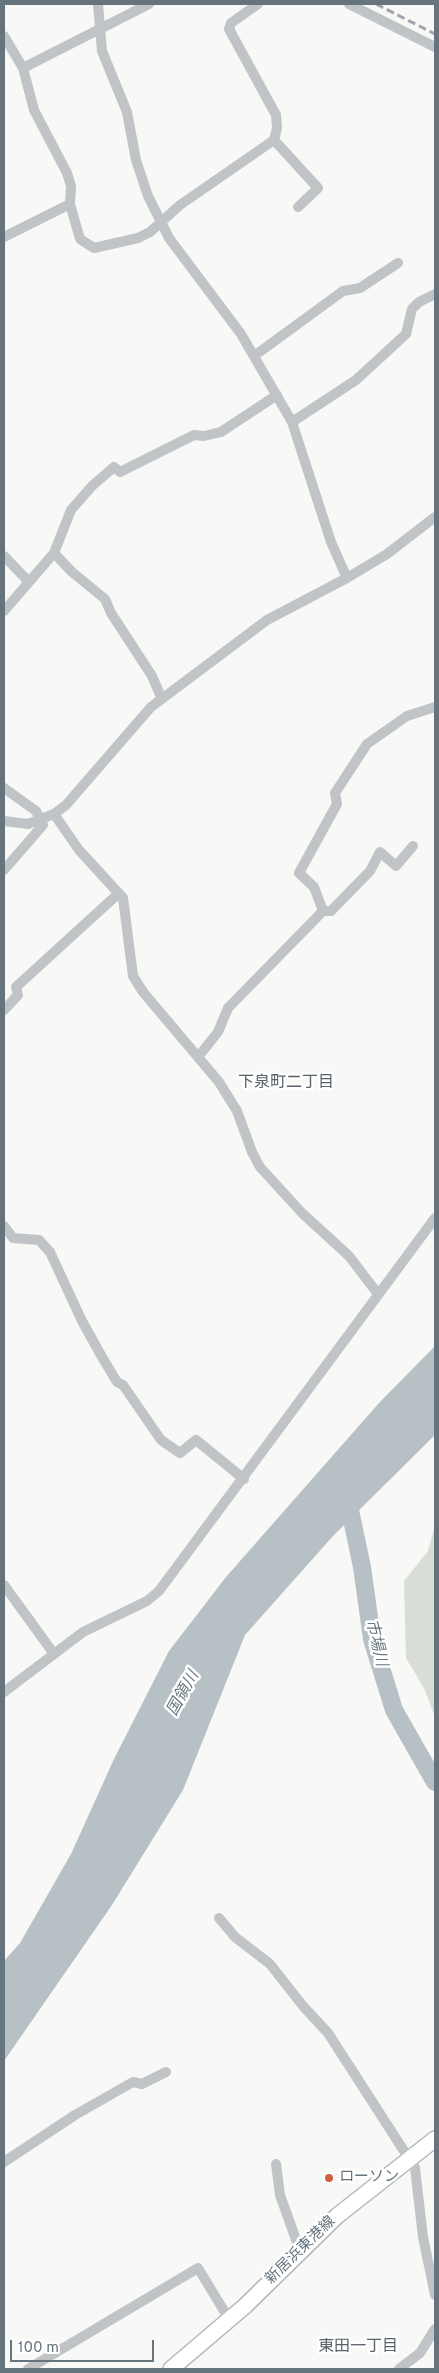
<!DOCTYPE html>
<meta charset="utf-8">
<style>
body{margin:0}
#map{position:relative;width:439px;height:2373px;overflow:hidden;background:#f8f8f6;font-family:Overpass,sans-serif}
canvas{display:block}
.frame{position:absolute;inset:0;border:5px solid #66747d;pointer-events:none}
.scale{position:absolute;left:10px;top:2340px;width:144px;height:22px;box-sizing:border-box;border:2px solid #66747d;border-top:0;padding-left:6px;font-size:15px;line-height:18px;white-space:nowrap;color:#66747d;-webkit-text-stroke:4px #fff;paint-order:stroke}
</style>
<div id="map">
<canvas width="439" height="2373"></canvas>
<div class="frame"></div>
<div class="scale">100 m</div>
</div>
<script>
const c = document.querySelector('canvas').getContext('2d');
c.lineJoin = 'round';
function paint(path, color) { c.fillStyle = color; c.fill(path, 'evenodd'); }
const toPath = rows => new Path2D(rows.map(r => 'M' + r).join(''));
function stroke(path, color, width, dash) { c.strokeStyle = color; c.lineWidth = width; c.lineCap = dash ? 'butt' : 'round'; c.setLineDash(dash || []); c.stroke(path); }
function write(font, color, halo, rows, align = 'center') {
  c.font = font + ' Overpass,"Noto Sans JP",sans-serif'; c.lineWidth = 5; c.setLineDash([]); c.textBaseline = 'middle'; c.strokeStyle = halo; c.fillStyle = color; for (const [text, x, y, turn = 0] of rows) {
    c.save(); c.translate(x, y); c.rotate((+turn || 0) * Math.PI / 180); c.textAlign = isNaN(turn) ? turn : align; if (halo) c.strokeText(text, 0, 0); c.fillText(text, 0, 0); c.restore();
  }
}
const green = toPath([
 [435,1525,435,1717,424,1688,406,1658,404,1581,428,1551]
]);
const water = toPath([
 [435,1346,435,1435,333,1536,245,1635,183,1790,112,1905,4,2061,4,1961,20,1943,71,1854,114,1759,169,1651,226,1577,379,1403]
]);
const river = toPath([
 [347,1496,362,1567,372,1639,394,1710,435,1782]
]);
const minor = toPath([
 [98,4,102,51,127,112,136,160,148,196,169,238,241,334,292,422,331,542,347,578],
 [258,4,231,23,229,29,276,115,277,128,274,140],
 [349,4,435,47],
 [4,36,23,68,34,110,67,173,71,186,70,204,80,239,94,248,138,238,150,232,180,205,274,140,318,188,298,207],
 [23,68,149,4],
 [4,237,70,204],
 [254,356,343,291,360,288,398,263],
 [292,422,356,380,406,334,412,309,419,302,435,294],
 [54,553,72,572,105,599,111,613,152,676,162,699],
 [4,556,29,582],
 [4,611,54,553,71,510,92,486,114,467,120,472,194,435,204,436,221,432,277,395],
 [4,788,36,811,43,825,4,870],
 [54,814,79,850,123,898,133,976,143,992,219,1082,237,1111,252,1152,260,1167,302,1213,349,1256,378,1294],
 [4,821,28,824,54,814,66,805,151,707,267,620,347,578,387,554,435,517],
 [323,911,331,911,370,871,380,852,396,866,413,846],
 [4,1010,18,995,16,987,119,893],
 [198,1057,218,1032,228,1008,323,911,314,887,299,873,337,804,335,793,367,744,407,716,435,707],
 [4,1226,13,1238,39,1240,50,1252,82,1321,102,1357,117,1382,123,1385,161,1440,180,1453,196,1440,244,1479],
 [4,1585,54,1654],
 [4,1692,83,1632,147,1601,159,1591,435,1218],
 [219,1918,235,1937,270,1964,303,2006,328,2033,415,2168,423,2237,435,2295],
 [4,2162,75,2115,133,2082,142,2084,166,2072],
 [276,2164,280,2195,300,2251],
 [28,2369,198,2268,229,2319],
 [399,2369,420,2353,435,2329]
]);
const secondary = toPath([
 [171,2369,245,2306,337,2216,435,2139]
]);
const rail = toPath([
 [376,4,435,34]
]);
const markers = [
 [329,2178,5,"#cf5f3f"]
];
const poiNames = [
 ["ローソン",339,2178]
];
const streetNames = [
 ["新居浜東港線",301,2251,-44]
];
const neighbourhoodNames = [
 ["下泉町二丁目",286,1084],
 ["東田一丁目",358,2348]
];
const waterNames = [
 ["市場川",375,1643,76],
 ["国領川",184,1694,-61]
];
paint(green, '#d8ddd6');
paint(water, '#b7c1c5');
stroke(river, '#b7c1c5', 18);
stroke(secondary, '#b3b8bb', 18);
stroke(minor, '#c0c4c7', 10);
stroke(secondary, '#fff', 15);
stroke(rail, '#a0a6ab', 3, [8, 4]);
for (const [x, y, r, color] of markers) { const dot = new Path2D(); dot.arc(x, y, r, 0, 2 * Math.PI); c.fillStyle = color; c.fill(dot); stroke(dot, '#fff', 2); }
write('15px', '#66747d', '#fff', poiNames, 'left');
write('15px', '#66747d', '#fff', streetNames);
write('16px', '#586269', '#fff', neighbourhoodNames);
write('italic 16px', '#67787f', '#fff', waterNames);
</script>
